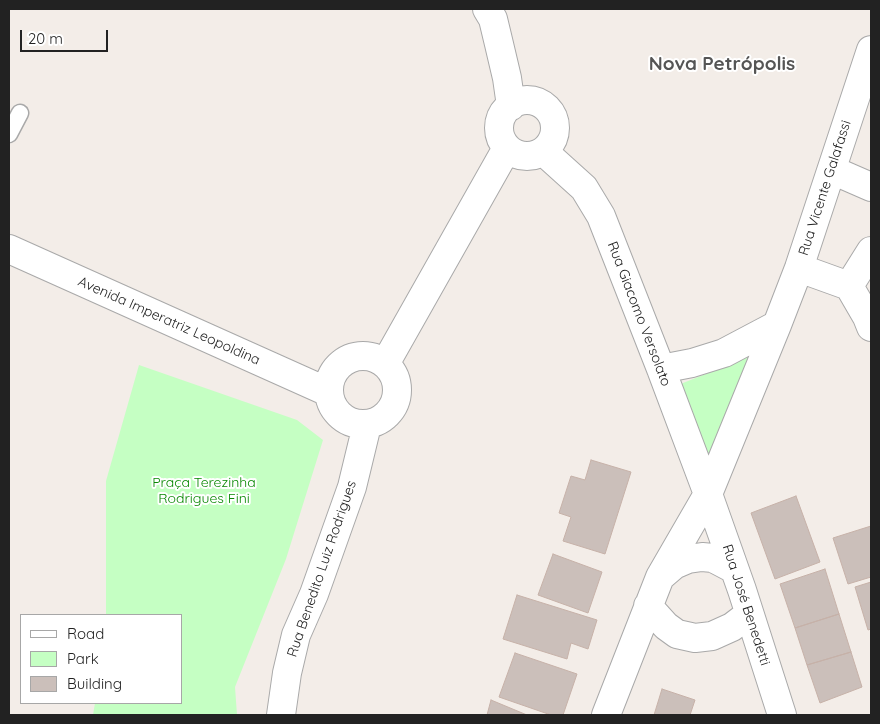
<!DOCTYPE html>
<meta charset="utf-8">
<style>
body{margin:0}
#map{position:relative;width:880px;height:724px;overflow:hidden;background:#f3ede8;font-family:Quicksand,sans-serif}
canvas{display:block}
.frame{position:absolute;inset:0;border:10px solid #222;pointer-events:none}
.legend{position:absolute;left:20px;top:614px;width:162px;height:90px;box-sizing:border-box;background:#fff;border:1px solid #a7a7a7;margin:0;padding:6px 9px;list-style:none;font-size:15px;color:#222}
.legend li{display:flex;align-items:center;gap:10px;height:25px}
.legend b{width:25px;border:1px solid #a7a7a7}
.scale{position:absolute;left:20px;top:30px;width:88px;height:22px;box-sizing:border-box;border:2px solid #222;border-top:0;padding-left:6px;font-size:15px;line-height:18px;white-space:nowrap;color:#222;-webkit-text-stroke:4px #fff;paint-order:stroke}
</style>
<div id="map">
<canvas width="880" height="724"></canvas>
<div class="frame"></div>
<ul class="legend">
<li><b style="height:6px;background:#fff"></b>Road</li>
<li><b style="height:14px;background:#c5ffc3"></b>Park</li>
<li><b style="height:14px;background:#cbbfba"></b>Building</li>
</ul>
<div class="scale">20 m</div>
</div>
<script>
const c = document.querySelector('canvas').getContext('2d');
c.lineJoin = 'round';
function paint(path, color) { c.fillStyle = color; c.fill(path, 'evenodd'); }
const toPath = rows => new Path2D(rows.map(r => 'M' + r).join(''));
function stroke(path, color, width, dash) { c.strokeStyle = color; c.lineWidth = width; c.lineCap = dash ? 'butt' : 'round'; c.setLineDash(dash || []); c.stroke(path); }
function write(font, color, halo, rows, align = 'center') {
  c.font = font + ' Quicksand,sans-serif'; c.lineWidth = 4; c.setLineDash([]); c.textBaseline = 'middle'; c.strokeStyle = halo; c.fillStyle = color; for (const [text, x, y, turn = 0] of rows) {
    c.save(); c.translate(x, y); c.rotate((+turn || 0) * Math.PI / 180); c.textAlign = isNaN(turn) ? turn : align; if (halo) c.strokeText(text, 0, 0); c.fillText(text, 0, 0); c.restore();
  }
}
const park = toPath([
 [761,352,708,466,678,385],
 [139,365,297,420,323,440,286,559,235,687,237,715,93,715,95,703,181,703,181,615,106,615,106,481]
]);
const building = toPath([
 [591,460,631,472,605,554,563,541,571,517,559,513,571,476,585,480,591,460],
 [796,496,820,562,775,579,751,513,796,496],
 [871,526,871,577,848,584,833,538,871,526],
 [553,554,602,572,588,613,538,595,553,554],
 [825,569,839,614,795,628,780,584,825,569],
 [871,582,871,629,868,630,855,587,871,582],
 [517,595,597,620,588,649,571,643,567,659,503,639,517,595],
 [839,614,851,652,807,665,795,628,839,614],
 [851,652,862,687,820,703,807,665,851,652],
 [515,653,577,674,563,715,551,715,499,697,515,653],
 [662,689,695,700,690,715,654,715,662,689],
 [491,700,527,715,487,715,491,700]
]);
const lane = toPath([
 [9,134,20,113]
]);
const street = toPath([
 [487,9,493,19,499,44,507,78,511,106],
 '499 128a28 28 0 1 1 56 0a28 28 0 1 1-56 0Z',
 [543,151,584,188,601,216,661,369,708,494,742,590,782,715],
 [832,170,871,187],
 [9,249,328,392],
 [799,268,849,286,867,317,871,327],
 [849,286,871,251],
 '329 390a34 34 0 1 1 68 0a34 34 0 1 1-68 0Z',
 [385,364,507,148],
 [661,369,692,363,724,353,777,325],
 [660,577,708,494,777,325,799,268,871,50],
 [648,606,666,626,677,634,695,638,712,636,732,627,749,614],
 [281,715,287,673,296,635,314,594,352,487,367,425],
 [606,715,660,577,674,565,688,559,702,557,713,558,734,569]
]);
const streetNames = [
 ["Rua Vicente Galafassi",825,188,-72],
 ["Rua Giacomo Versolato",639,314,69],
 ["Avenida Imperatriz Leopoldina",169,321,24],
 ["Rua Benedito Luiz Rodrigues",322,569,-71],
 ["Rua José Benedetti",746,605,72]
];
const parkNames = [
 ["Praça Terezinha",204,483],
 ["Rodrigues Fini",204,499]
];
const districtNames = [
 ["Nova Petrópolis",722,64]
];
paint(park, '#c5ffc3');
paint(building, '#cbbfba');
stroke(building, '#c6b1a8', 1);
stroke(lane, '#a9a9a9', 19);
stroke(street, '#a9a9a9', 30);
stroke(lane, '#fff', 16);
stroke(street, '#fff', 28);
write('14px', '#222', '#fff', streetNames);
write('14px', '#088802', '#fff', parkNames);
write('bold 19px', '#555', '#fff', districtNames);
</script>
